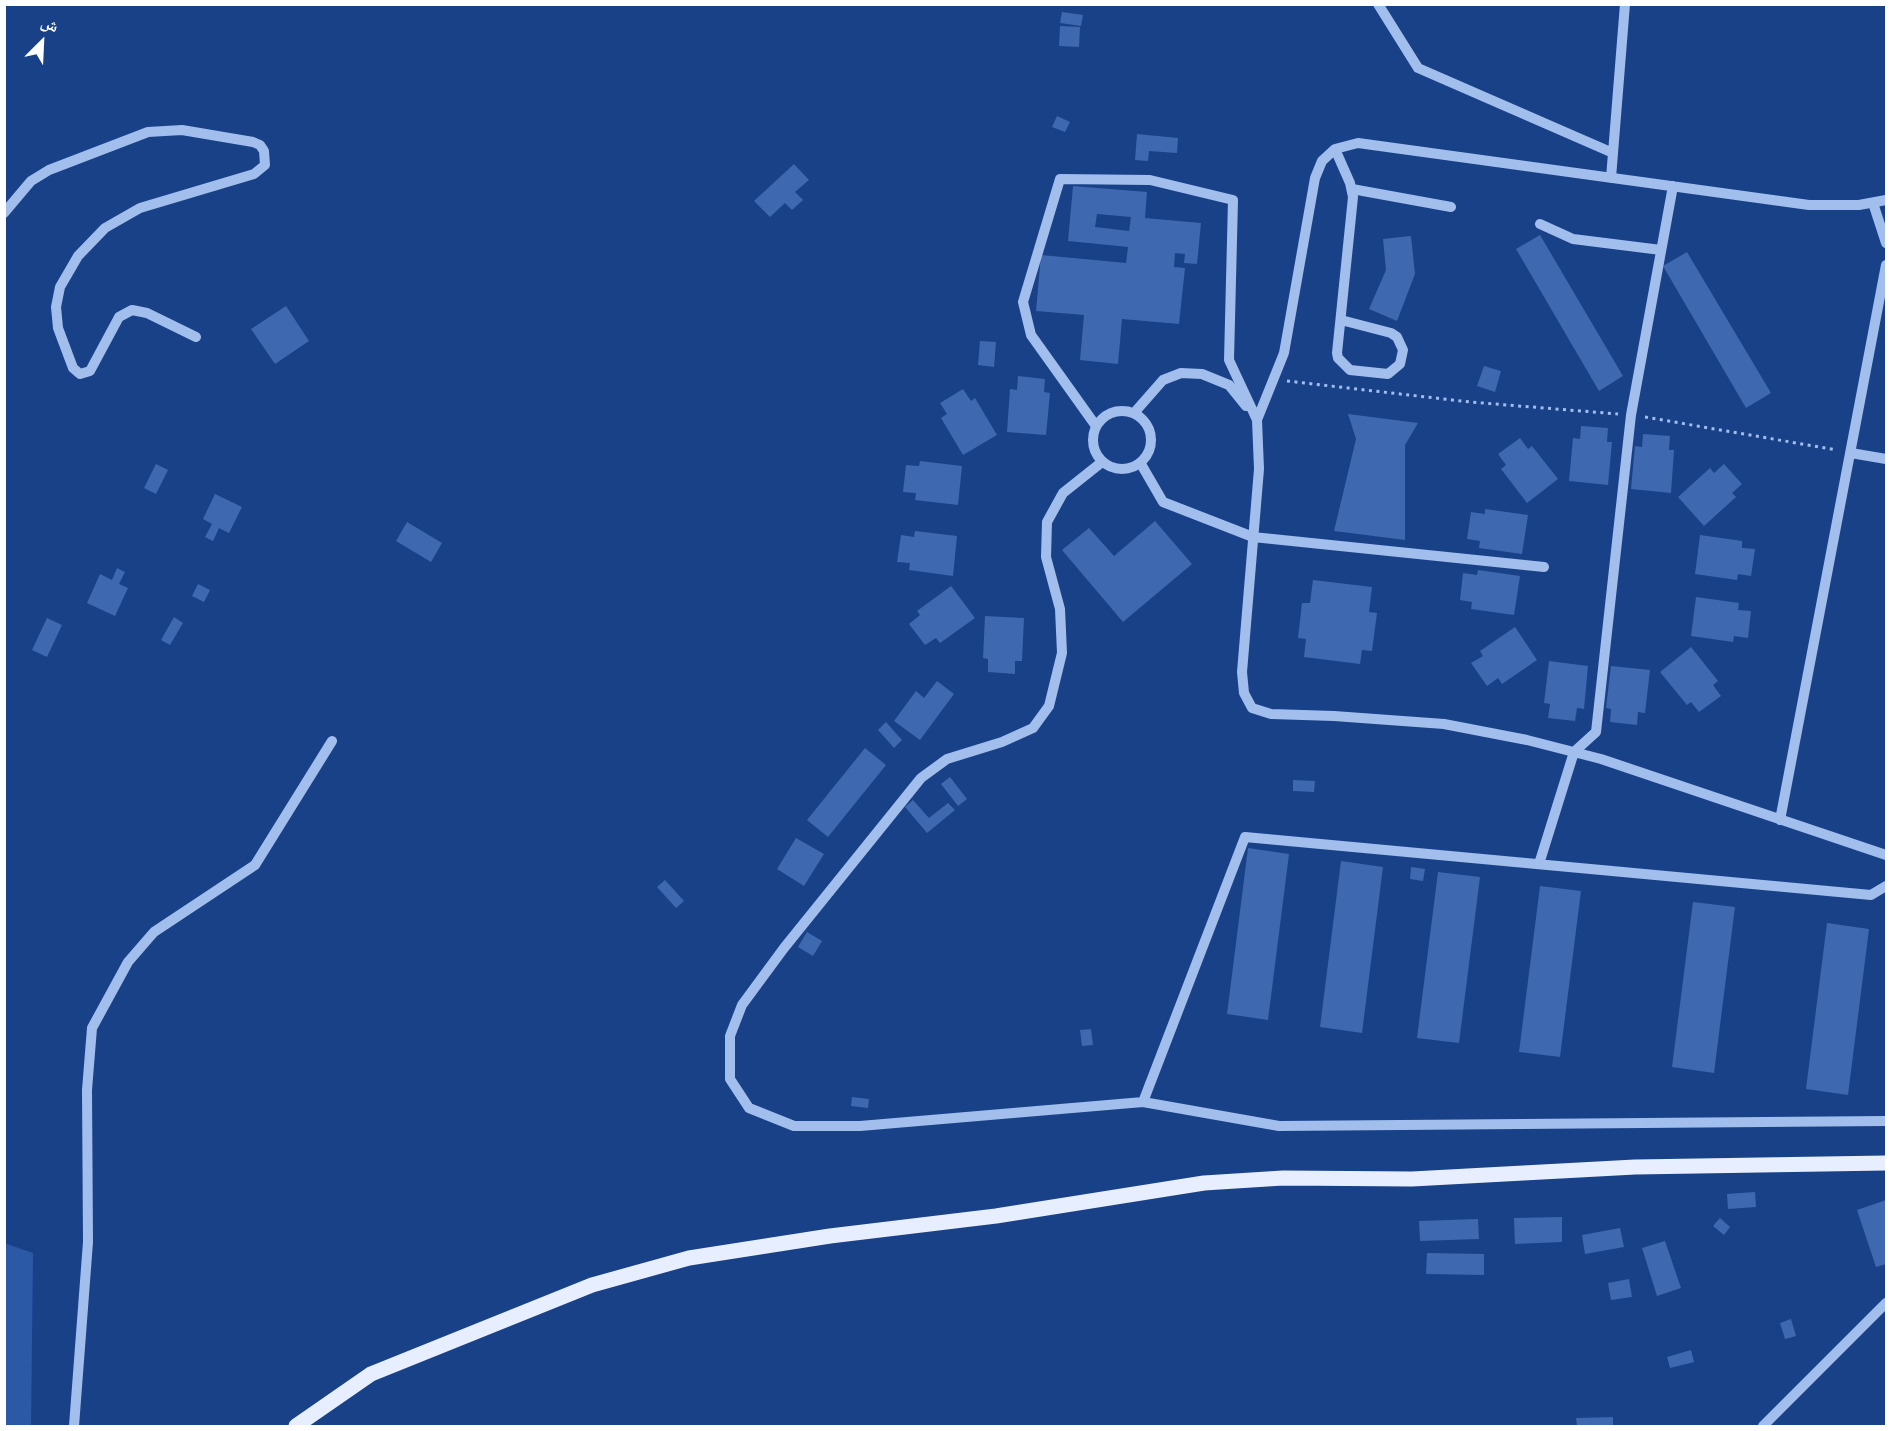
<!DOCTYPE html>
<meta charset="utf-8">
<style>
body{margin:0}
#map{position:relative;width:1891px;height:1431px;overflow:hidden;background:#194188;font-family:"Sofia Sans Condensed","Noto Naskh Arabic",sans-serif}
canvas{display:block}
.frame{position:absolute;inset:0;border:6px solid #fff;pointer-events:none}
.north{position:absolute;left:12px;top:12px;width:60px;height:60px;-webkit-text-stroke:4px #194188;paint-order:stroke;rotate:24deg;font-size:16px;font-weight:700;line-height:24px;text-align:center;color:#fff}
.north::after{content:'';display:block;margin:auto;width:21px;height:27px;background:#fff;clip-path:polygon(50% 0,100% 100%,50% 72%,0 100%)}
</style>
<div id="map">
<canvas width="1891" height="1431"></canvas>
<div class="frame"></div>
<div class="north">ش</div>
</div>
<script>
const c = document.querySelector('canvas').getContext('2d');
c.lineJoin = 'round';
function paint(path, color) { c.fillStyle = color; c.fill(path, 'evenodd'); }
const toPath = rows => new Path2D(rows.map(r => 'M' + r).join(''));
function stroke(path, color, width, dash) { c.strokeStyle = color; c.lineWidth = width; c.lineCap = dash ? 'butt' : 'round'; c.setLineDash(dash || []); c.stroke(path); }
const green = toPath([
 [4,1243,33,1253,31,1426,5,1426]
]);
const building = toPath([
 [1062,12,1083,15,1081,26,1060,23],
 [1060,26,1080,27,1079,47,1059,46],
 [1057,116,1070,122,1065,132,1052,127],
 [1137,134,1178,138,1177,153,1149,151,1148,161,1135,160],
 [794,164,809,180,795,192,803,200,792,210,785,203,770,217,754,201],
 [1073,186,1147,192,1145,218,1201,223,1197,264,1184,263,1185,254,1175,253,1174,267,1185,268,1179,324,1122,319,1118,364,1080,360,1084,315,1036,311,1041,255,1126,263,1128,247,1068,241],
 [1097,214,1131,217,1129,231,1095,227],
 [1540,235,1623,376,1599,391,1516,249],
 [1411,236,1415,274,1397,321,1369,309,1386,270,1383,239],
 [1687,252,1771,393,1746,408,1663,266],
 [286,306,309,341,275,364,251,329],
 [980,341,996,342,994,367,978,365],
 [1484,366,1501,371,1495,392,1477,386],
 [1018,376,1045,379,1044,392,1050,393,1046,435,1007,432,1010,389,1017,390],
 [963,389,971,401,975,398,997,435,963,455,941,418,947,414,940,403],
 [1348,414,1418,423,1405,445,1405,540,1334,531,1356,439],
 [1581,426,1608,428,1607,442,1612,442,1608,485,1569,481,1573,438,1580,439],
 [1643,434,1670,436,1669,450,1674,450,1671,493,1631,489,1635,446,1642,447],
 [1520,438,1528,449,1532,446,1558,479,1527,503,1501,469,1506,465,1498,454],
 [920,461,962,466,958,505,915,500,916,493,903,492,906,465,919,466],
 [156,464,168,470,156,494,144,488],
 [1724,464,1742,484,1732,493,1736,497,1704,526,1678,497,1710,468,1714,473],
 [215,494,242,507,229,533,219,528,213,541,205,537,212,524,203,519],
 [1485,509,1528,515,1522,554,1479,548,1480,541,1467,539,1471,512,1485,514],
 [1155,521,1192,564,1123,622,1062,550,1089,528,1114,556],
 [407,522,442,543,431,562,396,541],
 [915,531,957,536,953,576,909,570,910,563,897,562,901,535,914,537],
 [1700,535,1742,541,1742,548,1755,549,1751,576,1738,574,1737,580,1695,574],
 [117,568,125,572,119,584,128,588,115,616,87,603,100,574,112,580],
 [1478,570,1520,576,1514,615,1471,609,1472,602,1460,600,1463,573,1477,575],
 [1313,580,1372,587,1369,612,1377,613,1372,651,1362,650,1360,664,1304,657,1306,639,1298,638,1302,603,1310,603],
 [198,584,210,590,204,602,192,596],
 [951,586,975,618,940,643,936,638,925,645,909,624,920,615,917,611],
 [1696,597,1739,603,1738,610,1751,611,1748,638,1734,636,1733,642,1691,636],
 [985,616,1024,618,1022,661,1015,661,1015,674,988,672,988,659,983,658],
 [174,617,183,623,170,645,161,640],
 [47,618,62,625,47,657,32,650],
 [1515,627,1537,660,1502,684,1498,678,1487,686,1471,663,1483,656,1480,651],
 [1691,647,1718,681,1713,685,1721,696,1699,712,1691,702,1687,705,1660,672],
 [1549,661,1588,666,1584,709,1577,708,1575,721,1548,718,1550,704,1544,703],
 [1611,666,1650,670,1645,713,1638,712,1637,725,1610,722,1611,709,1606,708],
 [937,681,954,694,920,740,894,721,916,691,924,698],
 [886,722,902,740,894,748,878,730],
 [865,748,886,765,828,837,807,820],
 [950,777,967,799,958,806,941,784],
 [1293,780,1315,781,1314,792,1293,791],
 [913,800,929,818,948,803,955,810,927,833,905,807],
 [796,838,824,854,804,886,777,869],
 [1248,848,1289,854,1268,1020,1227,1014],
 [1341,861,1383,867,1362,1033,1320,1027],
 [1411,867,1425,869,1423,881,1410,879],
 [1438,872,1480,877,1459,1043,1417,1038],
 [665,880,684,901,676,908,657,887],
 [1540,886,1581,891,1560,1057,1519,1052],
 [1693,902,1735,907,1714,1073,1672,1067],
 [1827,923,1869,929,1848,1095,1806,1089],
 [807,932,822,941,813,956,798,947],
 [1091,1029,1093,1045,1082,1046,1080,1030],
 [852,1097,869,1099,868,1108,851,1106],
 [1755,1192,1756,1207,1728,1209,1727,1194],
 [1886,1200,1886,1264,1876,1267,1857,1210],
 [1562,1217,1562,1242,1515,1244,1514,1218],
 [1720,1218,1730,1227,1724,1235,1713,1226],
 [1478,1219,1479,1239,1420,1241,1419,1221],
 [1620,1228,1624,1247,1585,1254,1582,1235],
 [1665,1241,1681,1288,1657,1296,1642,1248],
 [1427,1253,1484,1254,1484,1275,1426,1274],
 [1629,1279,1632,1297,1611,1300,1608,1283],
 [1791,1319,1796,1336,1785,1339,1780,1323],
 [1691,1350,1694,1362,1670,1368,1667,1357],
 [1613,1417,1613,1426,1577,1426,1576,1418]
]);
const path = toPath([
 [1287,381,1470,402,1618,414],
 [1645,417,1837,450]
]);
const minor = toPath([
 [1378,4,1418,68,1613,153],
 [1335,149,1350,183,1353,197,1337,353,1338,358,1350,370,1388,374,1400,364,1403,350,1397,337,1391,333,1341,320],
 [1611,178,1625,4],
 [1352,189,1451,207],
 [1886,200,1859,205,1809,205,1358,143,1335,149,1322,161,1315,178,1284,353,1257,420,1259,469,1242,672,1244,693,1252,708,1271,714,1334,716,1444,724,1527,740,1601,759,1886,855],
 [1873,203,1886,243],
 [4,213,31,181,49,170,148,132,182,130,253,142,260,145,264,151,265,165,254,174,140,208,105,228,78,256,60,287,56,307,58,328,73,368,80,374,90,371,119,317,132,310,147,313,196,337],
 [1540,224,1573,239,1661,250],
 '1093 440a29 29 0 1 1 58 0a29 29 0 1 1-58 0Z',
 [1134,413,1163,380,1181,373,1202,374,1229,385,1246,406],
 [1096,426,1031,335,1023,302,1060,179,1150,180,1233,200,1229,360,1257,420],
 [1851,453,1886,459],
 [1102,462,1063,493,1047,522,1046,557,1060,609,1062,653,1049,706,1033,728,1002,742,947,759,921,778,784,948,742,1005,730,1036,730,1079,749,1108,794,1126,860,1126,1143,1102,1279,1126,1886,1121],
 [1141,464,1163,502,1253,537,1544,567],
 [1780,820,1886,265],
 [1539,864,1574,752,1596,732,1631,415,1673,186],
 [1143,1102,1245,837,1871,895,1886,886],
 [74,1426,88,1242,87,1090,92,1028,128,962,154,932,255,865,332,741],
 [1763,1426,1886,1303]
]);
const major = toPath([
 [296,1426,371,1374,592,1285,689,1258,830,1236,996,1216,1204,1183,1283,1178,1412,1179,1635,1167,1886,1163]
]);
paint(green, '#2c59a6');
paint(building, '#3e68af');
stroke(path, '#a1beed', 3, [3, 4.5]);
stroke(minor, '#a1beed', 10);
stroke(major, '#e7eeff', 15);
</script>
